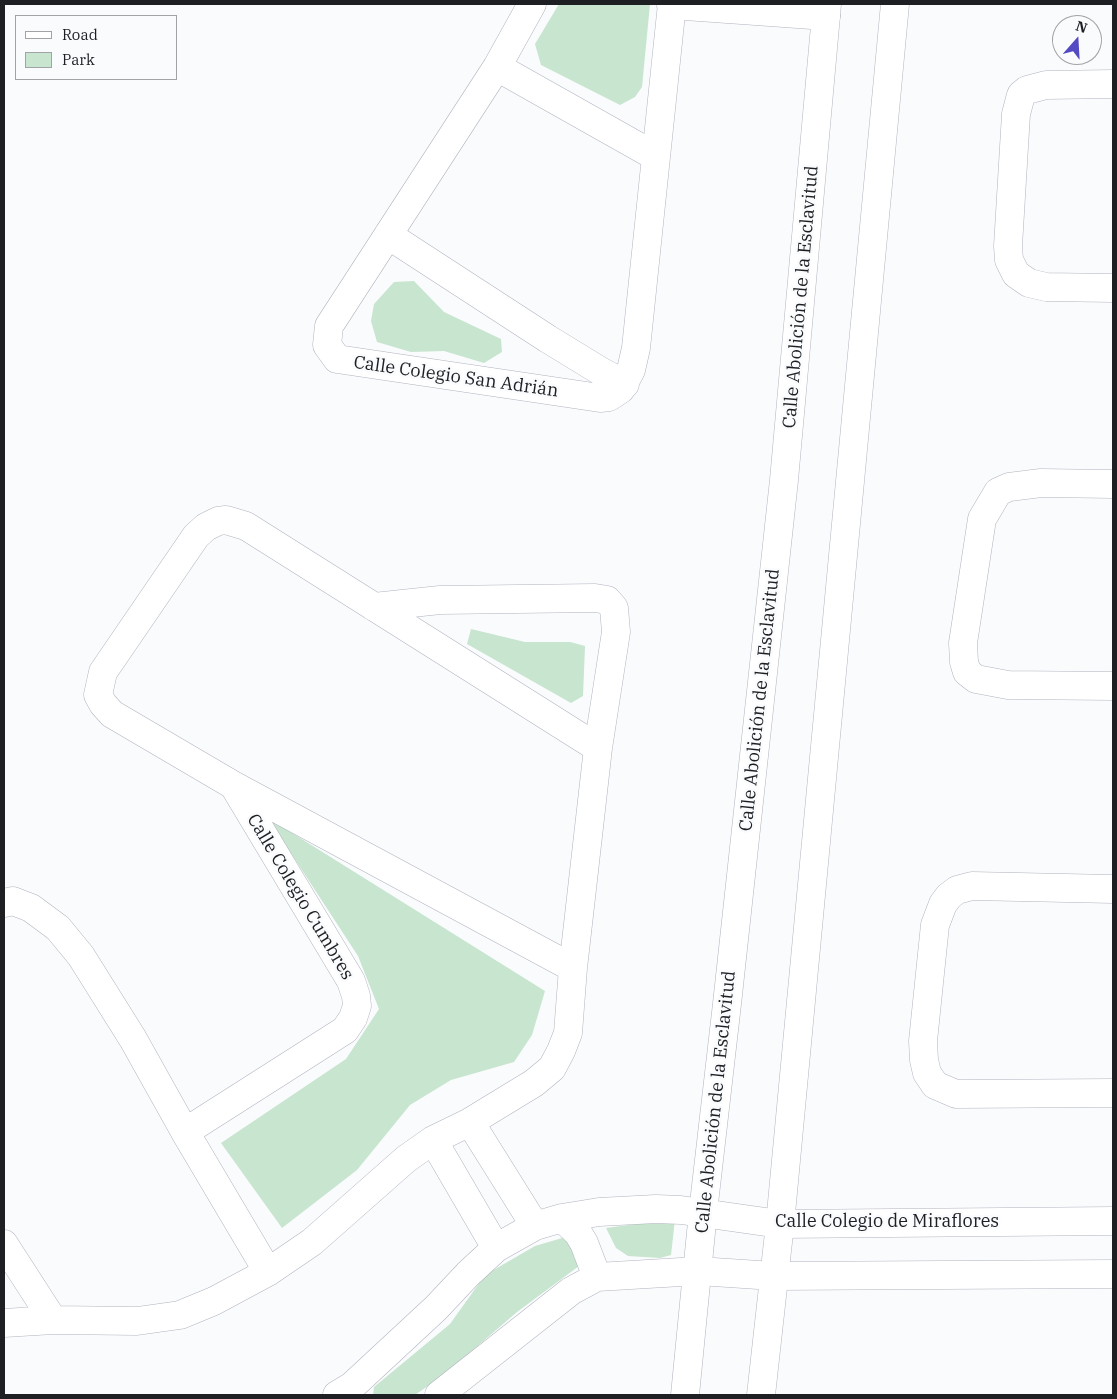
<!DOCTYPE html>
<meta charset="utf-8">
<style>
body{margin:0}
#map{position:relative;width:1117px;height:1399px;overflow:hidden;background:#fafbfd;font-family:"IBM Plex Serif",serif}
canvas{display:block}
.frame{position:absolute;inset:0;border:5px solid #1e1f23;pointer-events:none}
.legend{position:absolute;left:15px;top:15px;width:162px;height:65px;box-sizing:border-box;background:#fafbfd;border:1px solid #a2a3a6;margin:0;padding:6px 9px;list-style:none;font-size:15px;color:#1e1f23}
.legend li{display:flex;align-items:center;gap:10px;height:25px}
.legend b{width:25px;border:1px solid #a2a3a6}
.north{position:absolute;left:1052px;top:15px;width:50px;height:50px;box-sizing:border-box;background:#fafbfd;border:1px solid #a2a3a6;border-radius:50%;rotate:19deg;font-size:14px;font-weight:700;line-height:20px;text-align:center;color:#1e1f23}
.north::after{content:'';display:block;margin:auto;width:18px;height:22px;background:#544ac1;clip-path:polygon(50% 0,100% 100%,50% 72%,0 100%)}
</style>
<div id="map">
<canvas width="1117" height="1399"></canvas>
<div class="frame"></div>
<ul class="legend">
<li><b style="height:6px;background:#fff"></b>Road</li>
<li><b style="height:14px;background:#c7e5cf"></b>Park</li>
</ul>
<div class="north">N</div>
</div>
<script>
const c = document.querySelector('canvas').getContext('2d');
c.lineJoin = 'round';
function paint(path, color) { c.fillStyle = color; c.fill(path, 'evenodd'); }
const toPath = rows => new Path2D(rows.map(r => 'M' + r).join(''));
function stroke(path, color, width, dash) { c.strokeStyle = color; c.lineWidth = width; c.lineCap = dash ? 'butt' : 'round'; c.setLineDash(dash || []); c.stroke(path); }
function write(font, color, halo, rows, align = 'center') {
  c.font = font + ' "IBM Plex Serif",serif'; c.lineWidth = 5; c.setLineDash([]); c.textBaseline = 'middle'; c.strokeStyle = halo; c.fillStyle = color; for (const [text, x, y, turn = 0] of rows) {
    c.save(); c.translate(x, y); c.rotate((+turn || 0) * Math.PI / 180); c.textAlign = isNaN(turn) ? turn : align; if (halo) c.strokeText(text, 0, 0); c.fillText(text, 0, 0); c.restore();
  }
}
const green = toPath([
 [559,4,650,4,642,87,635,97,620,105,541,65,535,44],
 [414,281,444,312,501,339,502,352,484,363,444,351,411,352,377,342,371,321,374,304,394,282],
 [471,629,525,642,570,642,585,646,583,696,571,703,467,644],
 [268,818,545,991,532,1035,514,1062,451,1080,410,1105,357,1170,282,1228,221,1143,346,1059,379,1009,358,956],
 [675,1219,671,1255,660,1258,628,1256,616,1248,606,1228],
 [569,1236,579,1266,517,1312,445,1374,415,1395,373,1395,374,1387,450,1324,485,1275,535,1246]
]);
const minor = toPath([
 [532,4,497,67,329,326,327,345,337,359,600,398,609,397,621,389,631,370,636,348,672,4],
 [671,5,826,16],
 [497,67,655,156],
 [1113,84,1046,85,1027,90,1021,95,1016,114,1008,246,1009,260,1016,274,1029,283,1046,287,1113,288],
 [388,235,548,339,602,372,625,384],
 [1113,484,1041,483,1009,487,998,492,982,519,963,643,964,662,967,672,976,679,1008,685,1113,686],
 [1113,889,972,886,957,890,949,896,943,904,935,925,923,1041,924,1060,927,1073,935,1085,956,1094,1113,1093],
 [4,903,13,901,31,908,58,928,81,956,133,1039,185,1132,268,1272],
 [573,968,233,785,112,714,103,704,98,695,103,672,196,536,206,527,218,521,226,520,246,526,598,748],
 [470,1122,535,1226],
 [185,1132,345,1030,353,1018,357,1006,356,996,351,981,234,786],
 [433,1140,496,1248],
 [562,1218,578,1233,584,1243,597,1277],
 [4,1244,53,1320],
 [4,1323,53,1320,137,1321,180,1315,214,1301,268,1272,312,1242,406,1159,433,1140,470,1122,534,1083,552,1068,561,1051,568,1033,573,968,598,748,616,632,614,608,607,600,595,598,440,600,374,607],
 [337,1395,352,1386,436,1308,468,1274,496,1248,535,1226,562,1218,599,1212,656,1209,681,1210,780,1224,1113,1221],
 [439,1395,571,1291,597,1277,698,1271,774,1276,1113,1274]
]);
const major = toPath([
 [685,1395,703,1212,727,1004,784,480,827,4],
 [761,1395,780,1224,895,4]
]);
const streetNames = [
 ["Calle Abolición de la Esclavitud",801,297,-85],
 ["Calle Colegio San Adrián",456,377,8],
 ["Calle Abolición de la Esclavitud",760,700,-84],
 ["Calle Colegio Cumbres",300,897,59],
 ["Calle Abolición de la Esclavitud",716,1102,-84],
 ["Calle Colegio de Miraflores",887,1222]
];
paint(green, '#c7e5cf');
stroke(minor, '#b1b4bf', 29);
stroke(major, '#b1b4bf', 29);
stroke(minor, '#fff', 28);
stroke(major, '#fff', 28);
write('18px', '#1e1f23', '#fafbfd', streetNames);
</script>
